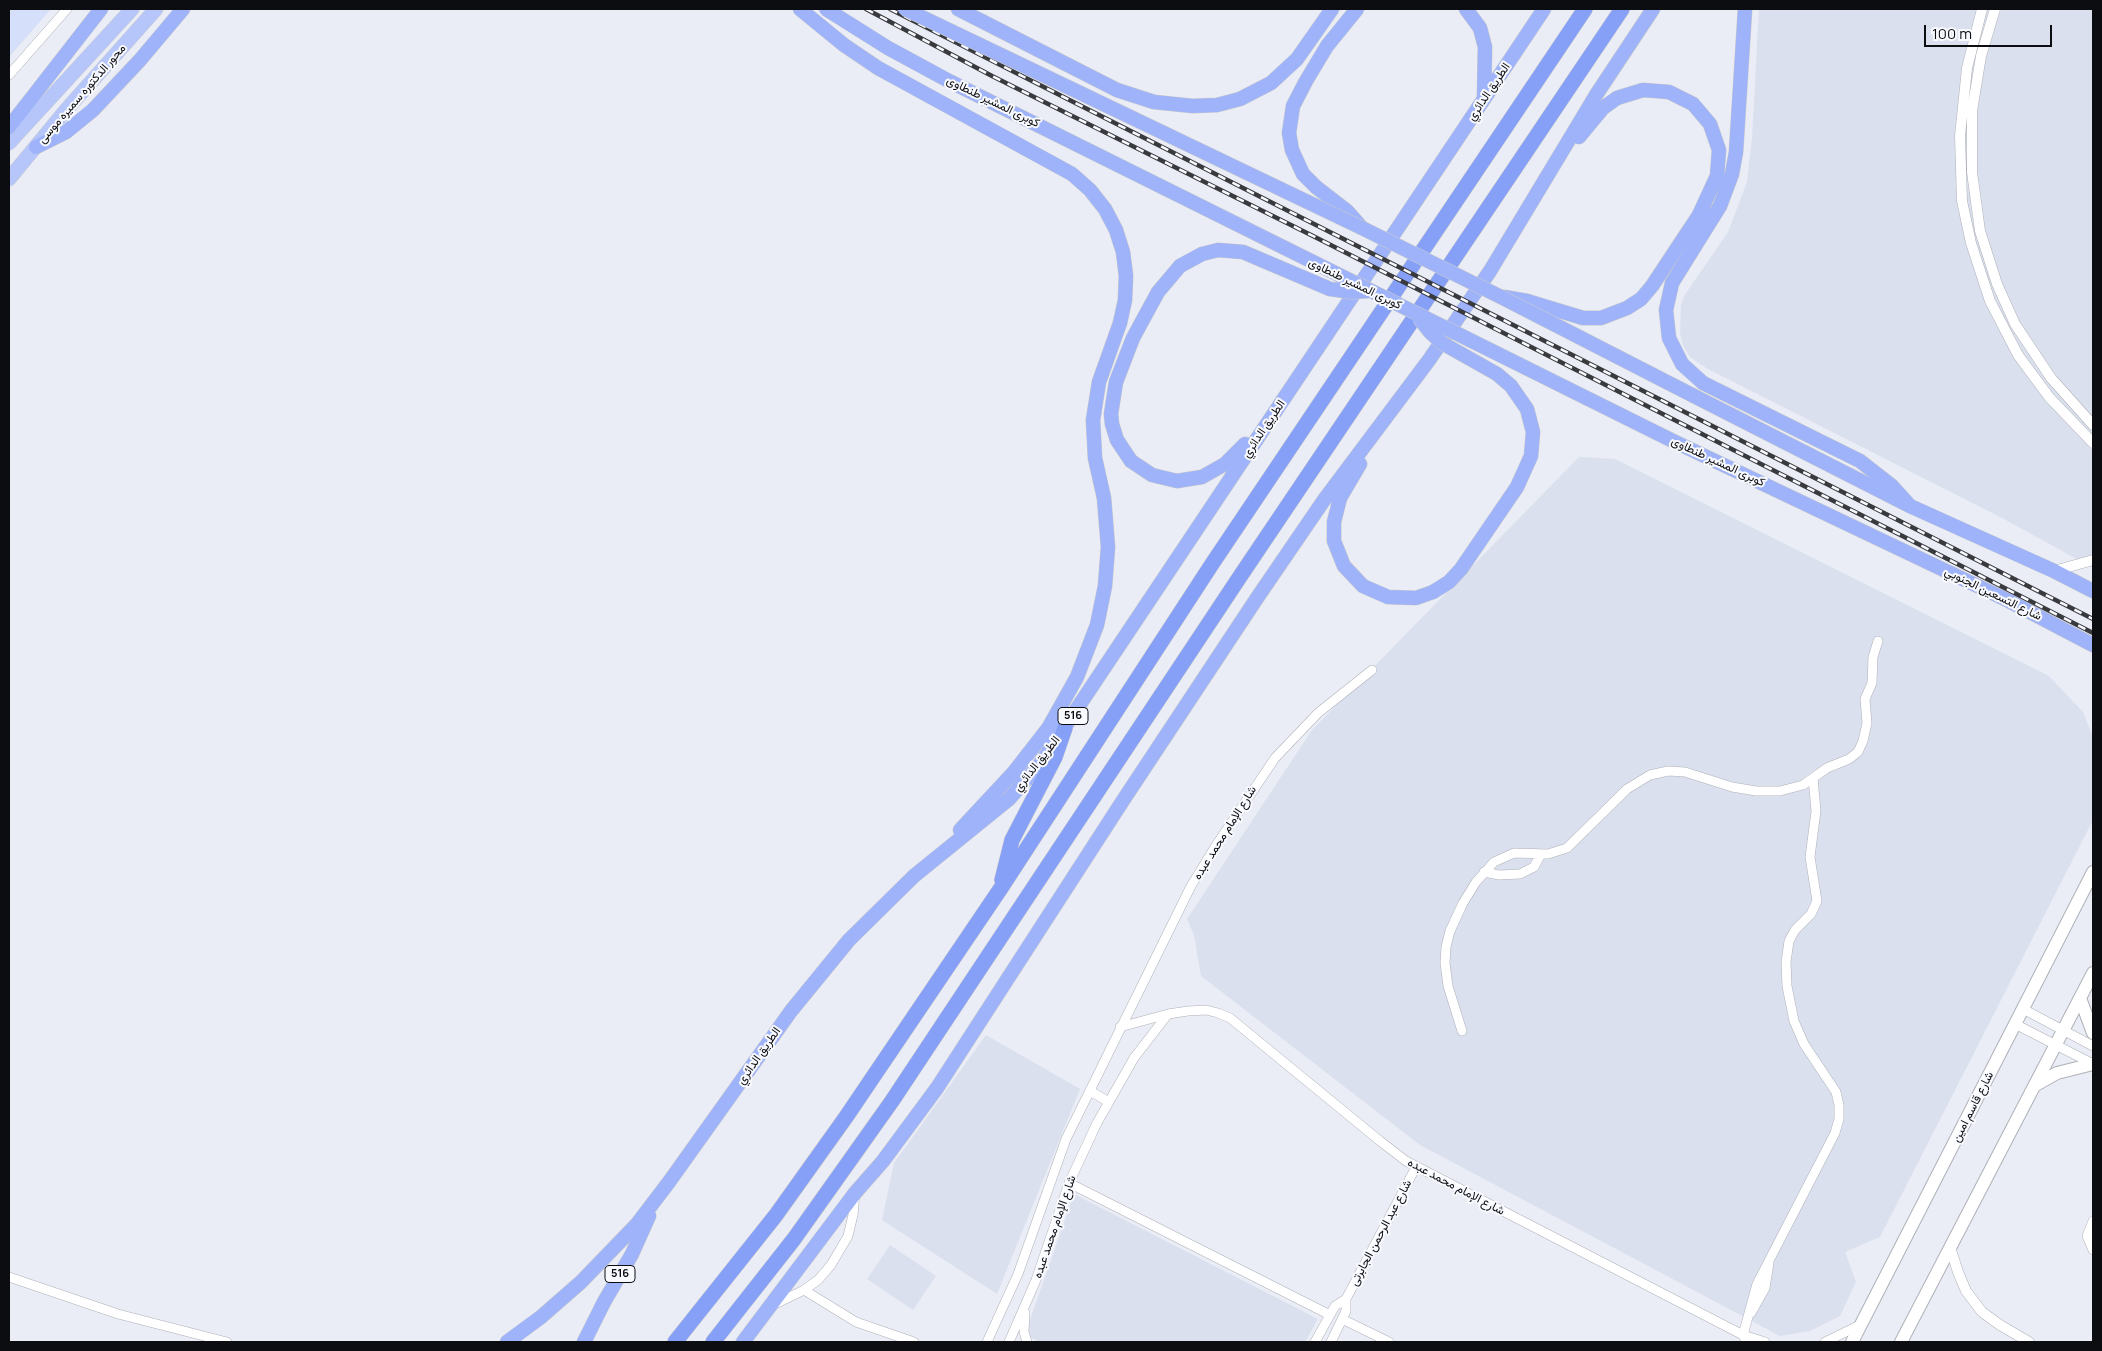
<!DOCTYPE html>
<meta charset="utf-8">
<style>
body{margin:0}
#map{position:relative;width:2102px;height:1351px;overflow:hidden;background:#eaedf5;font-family:Manrope,sans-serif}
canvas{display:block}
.frame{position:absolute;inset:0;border:10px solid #0c0d10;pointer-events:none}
.scale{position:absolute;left:1924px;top:25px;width:128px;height:22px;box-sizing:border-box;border:2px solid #0c0d10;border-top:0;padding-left:6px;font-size:15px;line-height:18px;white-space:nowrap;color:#0c0d10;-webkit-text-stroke:4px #f8faff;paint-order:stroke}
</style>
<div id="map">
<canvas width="2102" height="1351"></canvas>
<div class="frame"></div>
<div class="scale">100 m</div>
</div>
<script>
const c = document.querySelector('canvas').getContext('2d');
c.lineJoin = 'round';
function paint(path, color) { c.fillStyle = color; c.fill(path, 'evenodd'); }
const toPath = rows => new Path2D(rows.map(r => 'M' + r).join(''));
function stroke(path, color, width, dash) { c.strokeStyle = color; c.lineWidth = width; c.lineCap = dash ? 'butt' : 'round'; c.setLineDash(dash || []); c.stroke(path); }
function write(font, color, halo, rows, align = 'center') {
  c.font = font + ' Manrope,Vazirmatn,sans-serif'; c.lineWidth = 4; c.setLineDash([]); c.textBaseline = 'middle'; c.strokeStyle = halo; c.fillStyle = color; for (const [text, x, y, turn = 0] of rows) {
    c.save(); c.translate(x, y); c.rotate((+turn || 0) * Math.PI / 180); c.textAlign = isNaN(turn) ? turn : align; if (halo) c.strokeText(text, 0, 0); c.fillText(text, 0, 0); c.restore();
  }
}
const built = toPath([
 [1759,9,2093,9,2093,568,2002,518,1706,368,1690,357,1683,346,1680,333,1681,305,1684,296,1728,232,1747,182,1752,138],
 [1579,457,1615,459,2049,676,2083,712,2093,737,2093,820,1880,1237,1845,1252,1856,1282,1840,1316,1810,1331,1780,1336,1420,1145,1201,976,1194,935,1187,919,1312,730],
 [986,1035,1080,1089,997,1294,882,1220,894,1163],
 [1074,1194,1318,1319,1305,1342,1039,1342,1025,1334],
 [890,1245,936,1276,913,1310,867,1279]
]);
const green = toPath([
 [12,9,51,9,9,57,9,13]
]);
const minor = toPath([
 [9,75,67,9],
 [1484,872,1499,875,1520,874,1534,867,1541,854],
 [2023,1009,2093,1046],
 [2015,1024,2093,1064],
 [1120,1027,1168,1014,1188,1011,1206,1010,1218,1013,1230,1018,1380,1141,1406,1161,1743,1335,1765,1342],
 [1462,1031,1448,986,1445,963,1446,947,1450,931,1463,903,1476,882,1494,862,1514,853,1548,854,1567,848,1627,789,1650,775,1668,771,1685,772,1732,787,1756,791,1780,791,1803,785,1827,768,1849,759,1858,752,1863,741,1867,723,1865,699,1872,683,1873,657,1878,641],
 [1090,1091,1109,1102],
 [1069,1183,1330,1315],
 [2093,1221,2087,1236,2093,1250],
 [9,1277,118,1314,227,1342],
 [804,1290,856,1322,914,1342],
 [773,1305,804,1290,818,1280,831,1265,848,1236,853,1215,855,1193],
 [1025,1313,1024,1332,1027,1342],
 [1751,1313,1765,1288,1769,1263],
 [1342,1319,1389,1342],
 [987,1342,1018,1274,1066,1139,1191,886,1215,847,1275,758,1318,713,1372,670],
 [1009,1342,1036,1280,1069,1183,1097,1123,1134,1058,1168,1014],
 [1315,1342,1335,1306,1346,1299],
 [1331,1342,1346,1311,1346,1299,1416,1167],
 [1746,1342,1743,1335,1757,1284,1835,1133,1839,1119,1839,1105,1836,1092,1804,1044,1794,1021,1787,986,1786,962,1789,941,1795,930,1811,914,1817,901,1810,857,1816,811,1813,778],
 [1825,1342,1860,1325]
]);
const tertiary = toPath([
 [1982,9,1967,68,1960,136,1962,201,1971,243,1990,301,2018,355,2049,397,2093,443],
 [1995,9,1981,56,1972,111,1972,172,1980,231,1997,284,2015,324,2051,378,2093,425],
 [2054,571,2093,560],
 [1950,1247,1958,1272,1966,1291,1982,1312,2000,1325,2029,1342]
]);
const secondary = toPath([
 [2080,998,2093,1033],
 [2034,1086,2057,1073,2093,1064],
 [1852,1342,2093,872],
 [1901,1342,2093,973]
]);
const primary = toPath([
 [9,143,132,9],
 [9,179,66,110,156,9]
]);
const trunk = toPath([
 [800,9,844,45,878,68,1072,174,1090,190,1105,209,1116,230,1123,252,1126,276,1125,300,1120,323,1099,382,1093,420,1095,458,1104,498,1108,547,1105,586,1097,625,1077,677,1049,727,1014,772,960,830],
 [958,9,1117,90,1154,102,1193,106,1217,105,1240,99,1271,83,1297,59,1332,9],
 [1357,9,1327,46,1306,81,1293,106,1289,133,1292,150,1303,174,1316,187,1347,211,1362,228],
 [1466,9,1480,28,1485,47,1484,98],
 [1745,9,1736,152,1732,174,1720,206,1672,283,1666,310,1669,338,1682,364,1703,383,1860,461,1892,486,1910,506],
 [9,127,101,9],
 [36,147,66,132,93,110,140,60,183,9],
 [1504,297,1527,301,1583,318,1601,318,1627,308,1641,299,1652,286,1699,215,1717,176,1719,150,1710,124,1693,104,1669,92,1643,90,1617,98,1603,108,1579,137],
 [1116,382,1111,414,1112,424,1117,440,1131,461,1152,475,1177,481,1202,477,1225,464,1245,444],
 [1694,396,1910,506,2054,571,2093,591],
 [1671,440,2007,600,2093,645],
 [1360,464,1340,498,1334,522,1334,541,1344,566,1363,586,1388,597,1416,598,1433,592],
 [507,1342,541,1317,581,1282,637,1224,669,1182,791,1011,849,940,914,876,1009,799,1040,764,1544,9],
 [584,1342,604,1302,632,1254,649,1216],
 [743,1342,855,1193,883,1161,937,1088,1122,802,1257,598,1324,500,1429,360,1490,271,1596,95,1653,9]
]);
const motorway = toPath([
 [1002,880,1012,840,1055,757,1065,728],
 [675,1342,776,1215,846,1117,1001,888,1212,564,1585,9],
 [713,1342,794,1239,892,1101,1239,578,1622,9]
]);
const rail = toPath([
 [866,9,992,76,1313,236,2093,633],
 [890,9,2093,619]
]);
const trunkBridge = toPath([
 [826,9,888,48,949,81,1671,440],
 [905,9,1362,228,1501,297,1694,396],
 [1419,318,1430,332,1442,343,1497,374,1511,386,1527,409,1533,432,1531,456,1517,487,1461,569,1449,582,1433,592],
 [1116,382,1133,338,1158,292,1180,266,1202,254,1218,250,1243,252,1330,289,1352,292,1369,291]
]);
const shields = [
 [1073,716,30],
 [620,1274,30]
];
const shieldNames = [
 ["516",1073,716],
 ["516",620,1274]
];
const streetNames = [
 ["الطريق الدائري",1489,92,-56],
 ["محور الدكتوره سميره موسى",82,94,-49],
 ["كوبرى المشير طنطاوى",993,102,26],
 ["كوبرى المشير طنطاوى",1355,284,26],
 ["الطريق الدائري",1264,429,-56],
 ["كوبرى المشير طنطاوى",1718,462,25],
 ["شارع التسعين الجنوبي",1993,594,26],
 ["الطريق الدائري",1037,764,-52],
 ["شارع الإمام محمد عبده",1225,833,-58],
 ["الطريق الدائري",759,1056,-55],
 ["شارع قاسم امين",1973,1107,-63],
 ["شارع الإمام محمد عبده",1456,1187,28],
 ["شارع الإمام محمد عبده",1055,1227,-71],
 ["شارع عبد الرحمن الجابرتى",1381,1233,-62]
];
paint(built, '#dbe0ef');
paint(green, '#d5dffa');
stroke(minor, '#afb1b9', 10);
stroke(tertiary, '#afb1b9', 11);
stroke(secondary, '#afb1b9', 14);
stroke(primary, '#cacaca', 15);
stroke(trunk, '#cacaca', 15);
stroke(motorway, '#cacaca', 16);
stroke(minor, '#fff', 9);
stroke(tertiary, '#fff', 10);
stroke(secondary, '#fff', 12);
stroke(primary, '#b6c6fb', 14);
stroke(trunk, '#9eb3fa', 14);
stroke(motorway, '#86a0f8', 15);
stroke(rail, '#393a3e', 4.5);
stroke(rail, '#f8faff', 2.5, [8]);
stroke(trunkBridge, '#cacaca', 15, []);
stroke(trunkBridge, '#9eb3fa', 14);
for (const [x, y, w] of shields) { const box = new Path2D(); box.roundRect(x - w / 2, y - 8.5, w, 17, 4); c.fillStyle = '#f8faff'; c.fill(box); stroke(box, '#0c0d10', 1); }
write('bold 11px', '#0c0d10', null, shieldNames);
write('12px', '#0c0d10', '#f8faff', streetNames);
</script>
